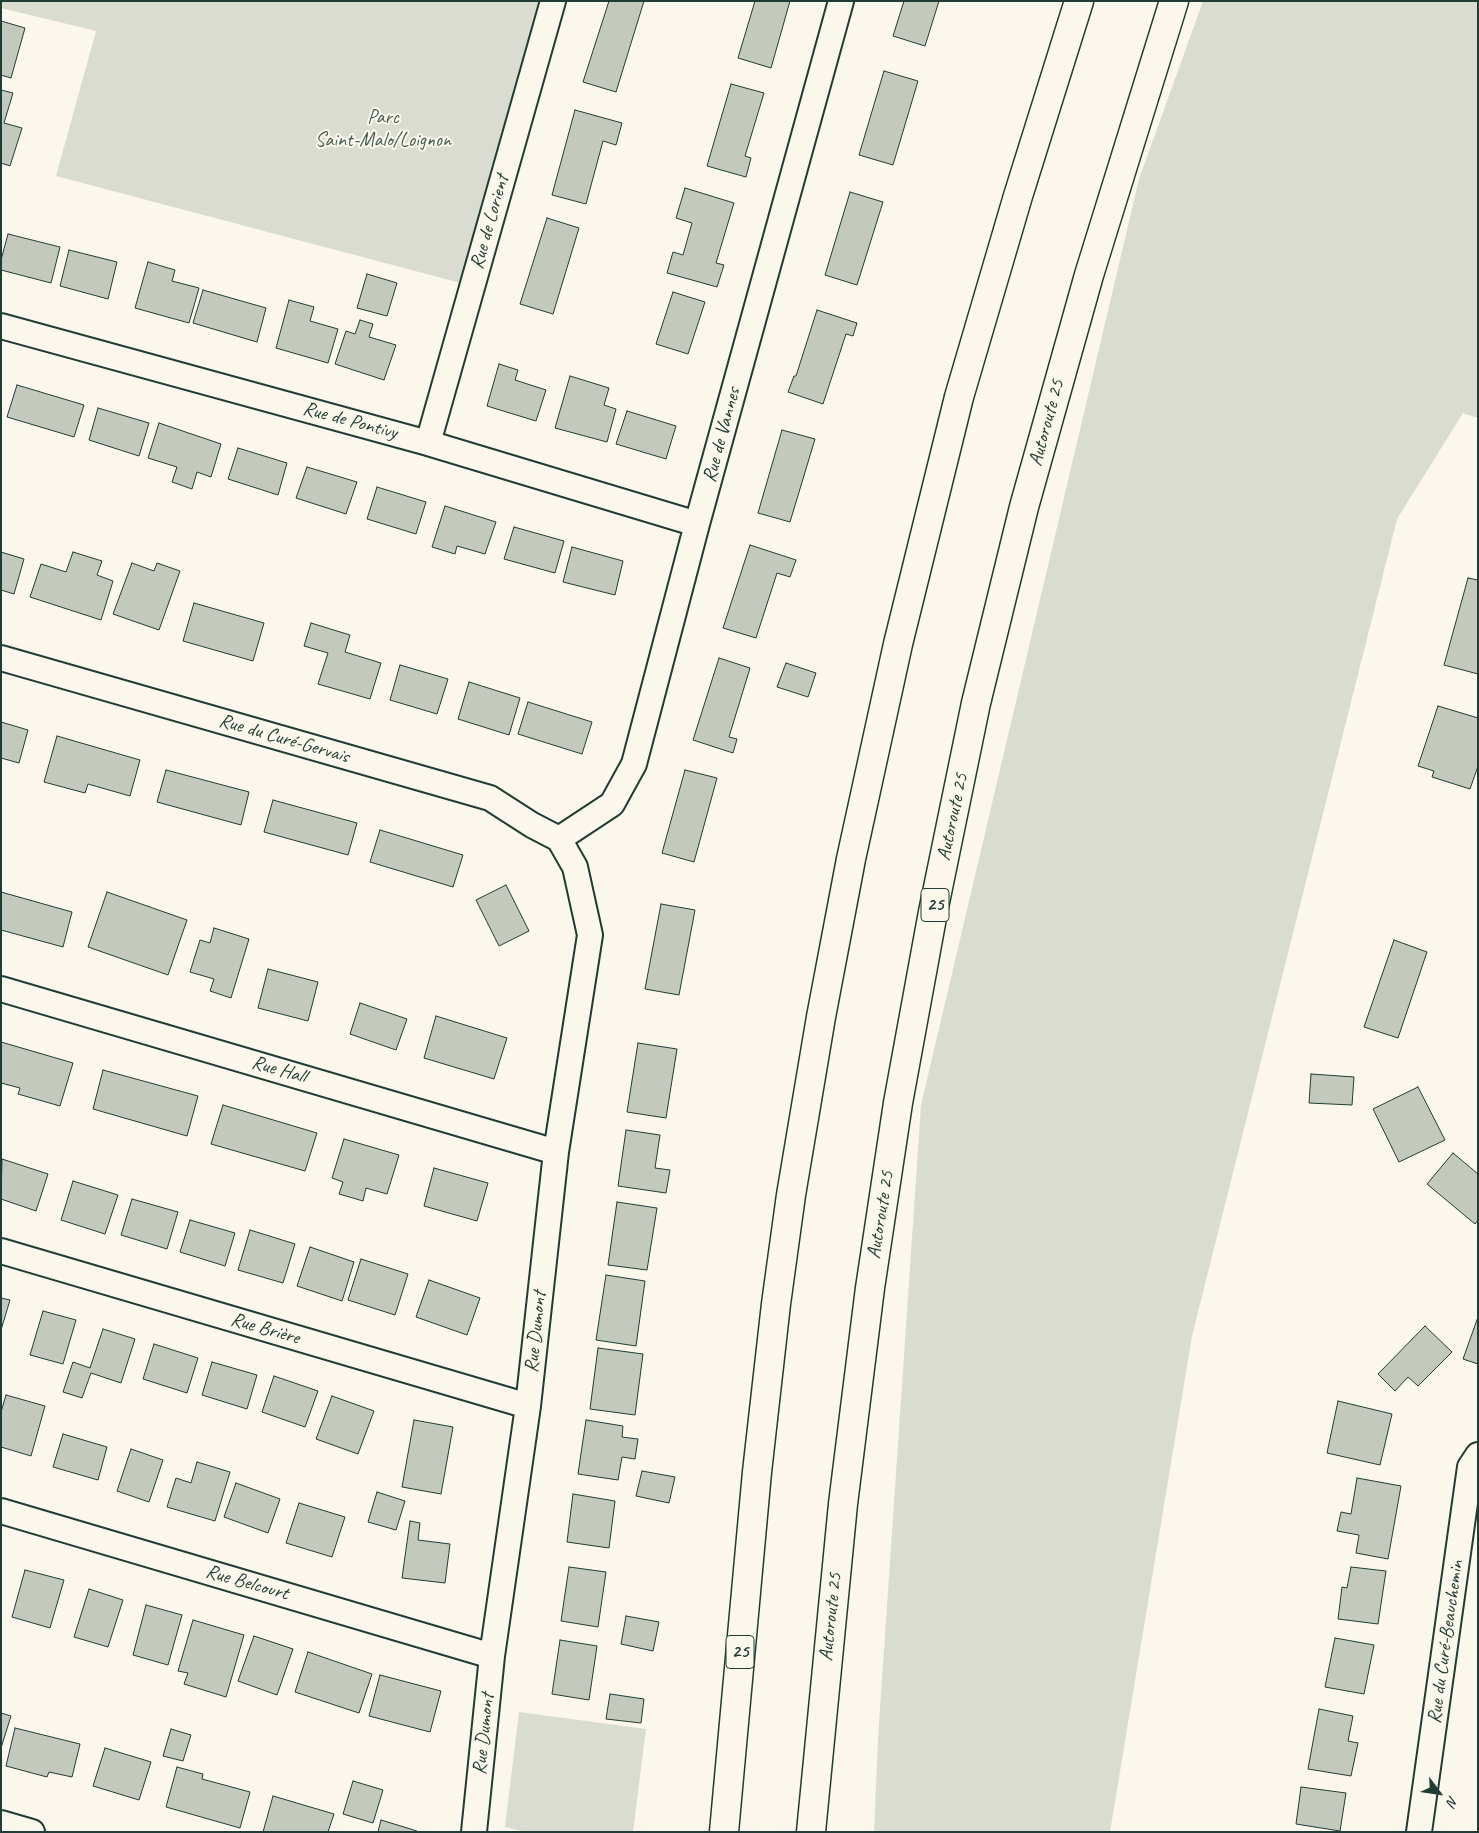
<!DOCTYPE html>
<meta charset="utf-8">
<style>
body{margin:0}
#map{position:relative;width:1479px;height:1833px;overflow:hidden;background:#fbf7ec;font-family:Caveat,sans-serif}
canvas{display:block}
.frame{position:absolute;inset:0;border:2px solid #1f3d34;pointer-events:none}
.north{position:absolute;left:1414px;top:1768px;width:50px;height:50px;-webkit-text-stroke:4px #fbf7ec;paint-order:stroke;rotate:121deg;font-size:14px;font-weight:700;line-height:20px;text-align:center;color:#1f3d34}
.north::after{content:'';display:block;margin:auto;width:18px;height:22px;background:#1f3d34;clip-path:polygon(50% 0,100% 100%,50% 72%,0 100%)}
</style>
<div id="map">
<canvas width="1479" height="1833"></canvas>
<div class="frame"></div>
<div class="north">N</div>
</div>
<script>
const c = document.querySelector('canvas').getContext('2d');
c.lineJoin = 'round';
function paint(path, color) { c.fillStyle = color; c.fill(path, 'evenodd'); }
const toPath = rows => new Path2D(rows.map(r => 'M' + r).join(''));
function stroke(path, color, width, dash) { c.strokeStyle = color; c.lineWidth = width; c.lineCap = dash ? 'butt' : 'round'; c.setLineDash(dash || []); c.stroke(path); }
function write(font, color, halo, rows, align = 'center') {
  c.font = font + ' Caveat,sans-serif'; c.lineWidth = 4; c.setLineDash([]); c.textBaseline = 'middle'; c.strokeStyle = halo; c.fillStyle = color; for (const [text, x, y, turn = 0] of rows) {
    c.save(); c.translate(x, y); c.rotate((+turn || 0) * Math.PI / 180); c.textAlign = isNaN(turn) ? turn : align; if (halo) c.strokeText(text, 0, 0); c.fillText(text, 0, 0); c.restore();
  }
}
const green = toPath([
 [1,1,536,1,551,6,472,286,56,176,96,31,1,8],
 [1203,1,1478,1,1478,418,1463,413,1397,519,1192,1336,1110,1832,874,1832,878,1738,921,1105,1139,179],
 [519,1712,646,1729,633,1832,526,1832,505,1827]
]);
const building = toPath([
 [609,1,644,1,616,92,583,82,609,1],
 [755,1,790,1,771,68,738,58,755,1],
 [904,1,939,1,925,46,893,36,904,1],
 [1,21,25,28,11,78,1,75,1,21],
 [884,71,918,81,893,165,859,155,884,71],
 [731,84,764,93,745,156,751,158,746,177,707,166,731,84],
 [1,90,13,93,4,123,22,128,10,166,1,163,1,90],
 [575,110,622,123,616,145,603,141,586,204,552,195,575,110],
 [685,188,734,203,716,263,724,265,717,287,667,273,673,252,683,255,692,223,676,218,685,188],
 [850,192,883,202,857,285,825,275,850,192],
 [547,218,579,228,553,314,520,304,547,218],
 [8,234,60,247,51,283,1,270,1,260,8,234],
 [69,250,117,262,108,299,60,286,69,250],
 [148,262,175,270,172,281,199,288,189,323,135,308,148,262],
 [367,274,397,283,387,316,357,308,367,274],
 [203,290,266,308,257,342,193,323,203,290],
 [673,292,705,302,688,354,656,344,673,292],
 [289,300,314,307,310,321,338,329,328,363,276,348,289,300],
 [817,310,857,323,853,336,846,334,823,404,788,392,794,376,796,376,817,310],
 [360,320,373,324,369,337,396,345,384,380,335,364,346,331,355,334,360,320],
 [499,364,518,370,515,380,546,390,536,421,487,406,499,364],
 [570,376,609,388,604,405,616,409,607,442,555,428,570,376],
 [17,385,84,405,74,437,7,417,17,385],
 [98,408,149,423,139,456,89,440,98,408],
 [627,411,676,426,666,459,616,444,627,411],
 [159,423,221,444,211,477,197,472,192,489,172,482,177,467,148,458,159,423],
 [782,430,815,439,790,522,758,513,782,430],
 [238,448,287,463,278,495,228,479,238,448],
 [307,467,357,482,346,514,296,498,307,467],
 [377,487,426,502,416,534,367,519,377,487],
 [445,506,496,522,485,554,457,546,455,554,432,547,445,506],
 [514,527,564,541,555,573,504,559,514,527],
 [750,545,796,560,790,577,777,573,756,638,723,628,750,545],
 [572,547,623,561,615,595,563,582,572,547],
 [1,552,24,559,14,594,1,590,1,552],
 [73,552,102,561,97,575,113,581,101,620,30,597,41,564,66,572,73,552],
 [132,563,154,571,157,563,180,571,159,630,113,614,132,563],
 [1468,578,1478,580,1478,674,1444,665,1468,578],
 [194,603,264,623,253,661,183,641,194,603],
 [311,623,350,635,345,652,381,663,370,699,318,684,328,653,304,646,311,623],
 [719,658,750,668,729,737,737,739,733,753,693,740,719,658],
 [786,663,816,673,808,697,777,687,786,663],
 [400,665,448,679,437,714,390,700,400,665],
 [469,682,520,698,509,735,458,719,469,682],
 [528,702,592,722,582,754,518,734,528,702],
 [1438,706,1478,718,1478,766,1470,789,1432,777,1434,771,1418,766,1438,706],
 [1,722,28,730,19,763,1,758,1,722],
 [57,736,140,760,130,796,88,784,85,793,44,782,57,736],
 [166,770,249,792,241,825,157,802,166,770],
 [685,770,717,778,694,862,662,853,685,770],
 [273,800,357,823,348,855,264,832,273,800],
 [380,830,463,855,453,887,370,862,380,830],
 [506,885,529,931,499,946,476,900,506,885],
 [1,892,72,912,63,947,1,930,1,892],
 [107,892,187,920,168,975,88,947,107,892],
 [661,904,695,910,679,995,645,989,661,904],
 [214,928,249,939,231,998,210,991,214,979,190,972,200,940,210,943,214,928],
 [1394,940,1427,952,1398,1038,1364,1027,1394,940],
 [268,969,318,982,308,1021,258,1008,268,969],
 [360,1003,407,1019,396,1050,350,1034,360,1003],
 [436,1016,507,1038,494,1079,424,1058,436,1016],
 [1,1042,73,1063,60,1106,18,1094,20,1088,1,1083,1,1042],
 [638,1043,677,1049,666,1118,627,1112,638,1043],
 [103,1070,198,1096,187,1136,93,1109,103,1070],
 [1311,1074,1354,1077,1352,1105,1309,1103,1311,1074],
 [1418,1087,1445,1140,1399,1162,1373,1109,1418,1087],
 [223,1105,317,1133,305,1171,211,1144,223,1105],
 [626,1130,660,1135,655,1168,670,1170,666,1193,618,1186,626,1130],
 [344,1139,399,1155,387,1194,366,1188,363,1201,339,1194,343,1182,332,1178,344,1139],
 [1453,1153,1478,1174,1478,1220,1475,1224,1427,1184,1453,1153],
 [2,1159,48,1174,36,1211,1,1199,2,1159],
 [434,1168,488,1183,477,1221,424,1206,434,1168],
 [73,1181,118,1195,105,1234,61,1220,73,1181],
 [132,1199,178,1212,167,1249,121,1235,132,1199],
 [617,1202,657,1208,647,1270,608,1265,617,1202],
 [190,1220,235,1233,225,1266,180,1252,190,1220],
 [250,1230,295,1244,283,1283,238,1270,250,1230],
 [310,1247,354,1262,342,1301,297,1286,310,1247],
 [361,1259,408,1274,395,1315,348,1300,361,1259],
 [606,1275,645,1281,636,1346,596,1340,606,1275],
 [429,1280,480,1298,467,1335,416,1317,429,1280],
 [1,1298,10,1300,1,1330,1,1298],
 [43,1311,76,1320,63,1364,30,1355,43,1311],
 [1478,1317,1478,1364,1463,1359,1478,1317],
 [1425,1326,1452,1352,1418,1386,1408,1377,1395,1391,1378,1374,1425,1326],
 [103,1329,135,1339,121,1383,91,1373,82,1398,63,1392,73,1362,90,1368,103,1329],
 [154,1344,198,1358,187,1393,143,1379,154,1344],
 [598,1348,643,1354,635,1415,590,1409,598,1348],
 [212,1362,257,1375,247,1409,202,1395,212,1362],
 [274,1376,318,1391,305,1427,262,1412,274,1376],
 [6,1395,45,1406,31,1456,1,1447,1,1412,6,1395],
 [332,1396,374,1411,358,1454,316,1439,332,1396],
 [1338,1401,1392,1414,1380,1465,1327,1453,1338,1401],
 [414,1420,453,1427,441,1494,402,1487,414,1420],
 [586,1420,623,1426,622,1437,638,1439,635,1459,622,1457,618,1480,578,1474,586,1420],
 [63,1434,107,1447,98,1480,53,1467,63,1434],
 [131,1449,163,1460,149,1502,117,1491,131,1449],
 [197,1462,230,1472,215,1521,167,1507,176,1478,191,1483,197,1462],
 [642,1471,675,1477,669,1503,636,1496,642,1471],
 [1357,1478,1401,1486,1388,1559,1356,1553,1359,1535,1337,1531,1341,1512,1351,1514,1357,1478],
 [236,1483,280,1499,268,1533,224,1517,236,1483],
 [377,1492,405,1501,396,1530,368,1522,377,1492],
 [573,1494,615,1501,609,1548,567,1542,573,1494],
 [299,1503,345,1517,332,1557,286,1543,299,1503],
 [410,1521,420,1523,418,1540,450,1544,445,1583,402,1578,410,1521],
 [569,1567,606,1572,598,1627,561,1621,569,1567],
 [1351,1567,1386,1571,1378,1624,1338,1619,1342,1587,1347,1588,1351,1567],
 [25,1570,64,1580,50,1628,12,1617,25,1570],
 [89,1589,123,1600,108,1647,74,1637,89,1589],
 [146,1605,182,1615,168,1665,133,1655,146,1605],
 [626,1616,659,1622,653,1651,621,1644,626,1616],
 [193,1620,244,1635,226,1697,184,1684,188,1673,178,1671,193,1620],
 [254,1636,293,1649,277,1695,238,1681,254,1636],
 [1335,1638,1374,1645,1364,1694,1325,1687,1335,1638],
 [560,1640,597,1646,589,1700,552,1694,560,1640],
 [308,1652,372,1674,359,1713,295,1692,308,1652],
 [380,1675,441,1691,430,1732,369,1716,380,1675],
 [610,1694,644,1699,641,1723,606,1719,610,1694],
 [1319,1709,1353,1716,1348,1741,1358,1743,1351,1776,1308,1769,1319,1709],
 [1,1713,11,1716,1,1748,1,1713],
 [15,1728,80,1744,72,1777,49,1772,47,1777,6,1766,15,1728],
 [171,1729,191,1735,183,1761,163,1756,171,1729],
 [105,1748,151,1762,139,1800,93,1786,105,1748],
 [177,1767,203,1774,202,1779,250,1792,240,1828,166,1807,177,1767],
 [353,1781,383,1790,373,1823,343,1814,353,1781],
 [1301,1787,1346,1793,1340,1831,1296,1824,1301,1787],
 [273,1796,334,1814,328,1832,263,1832,273,1796],
 [381,1820,417,1831,417,1832,378,1832,381,1820]
]);
const street = toPath([
 [1,326,428,443,697,524],
 [428,443,553,1],
 [1,658,490,798,532,825,559,839],
 [559,839,612,804,634,764,697,524,841,1],
 [1,989,556,1152],
 [1,1251,528,1406],
 [1,1511,492,1656],
 [1,1823,32,1832],
 [474,1832,492,1656,528,1406,556,1152,590,935,575,867,559,839],
 [1419,1832,1470,1467,1478,1455]
]);
const highway = toPath([
 [724,1832,757,1472,776,1304,791,1195,821,1017,851,859,898,644,959,397,1018,196,1079,1],
 [811,1832,843,1504,870,1288,898,1103,933,912,976,703,1024,507,1089,275,1174,1]
]);
const shields = [
 [935,905,28],
 [740,1652,28]
];
const shieldNames = [
 ["25",935,905],
 ["25",740,1652]
];
const parkNames = [
 ["Parc",383,118],
 ["Saint-Malo/Loignon",383,141]
];
const streetNames = [
 ["Rue de Lorient",490,222,-74],
 ["Rue de Pontivy",350,421,15],
 ["Autoroute 25",1047,423,-75],
 ["Rue de Vannes",722,435,-75],
 ["Rue du Curé-Gervais",284,739,16],
 ["Autoroute 25",953,817,-78],
 ["Rue Hall",279,1070,16],
 ["Autoroute 25",881,1215,-81],
 ["Rue Brière",265,1329,16],
 ["Rue Dumont",536,1332,-84],
 ["Rue Belcourt",247,1583,16],
 ["Autoroute 25",831,1617,-84],
 ["Rue du Curé-Beauchemin",1446,1642,-82],
 ["Rue Dumont",484,1734,-84]
];
paint(green, '#dbdcd1');
paint(building, '#c4c9be');
stroke(building, '#1f3d34', 1);
stroke(street, '#1f3d34', 28);
stroke(highway, '#1f3d34', 31);
stroke(street, '#fbf7ec', 24);
stroke(highway, '#fbf7ec', 28);
for (const [x, y, w] of shields) { const box = new Path2D(); box.roundRect(x - w / 2, y - 16.5, w, 33, 4); c.fillStyle = '#fbf7ec'; c.fill(box); stroke(box, '#1f3d34', 1); }
write('bold 19px', '#1f3d34', null, shieldNames);
write('20px', '#455d53', '#fbf7ec', parkNames);
write('20px', '#1f3d34', '#fbf7ec', streetNames);
</script>
